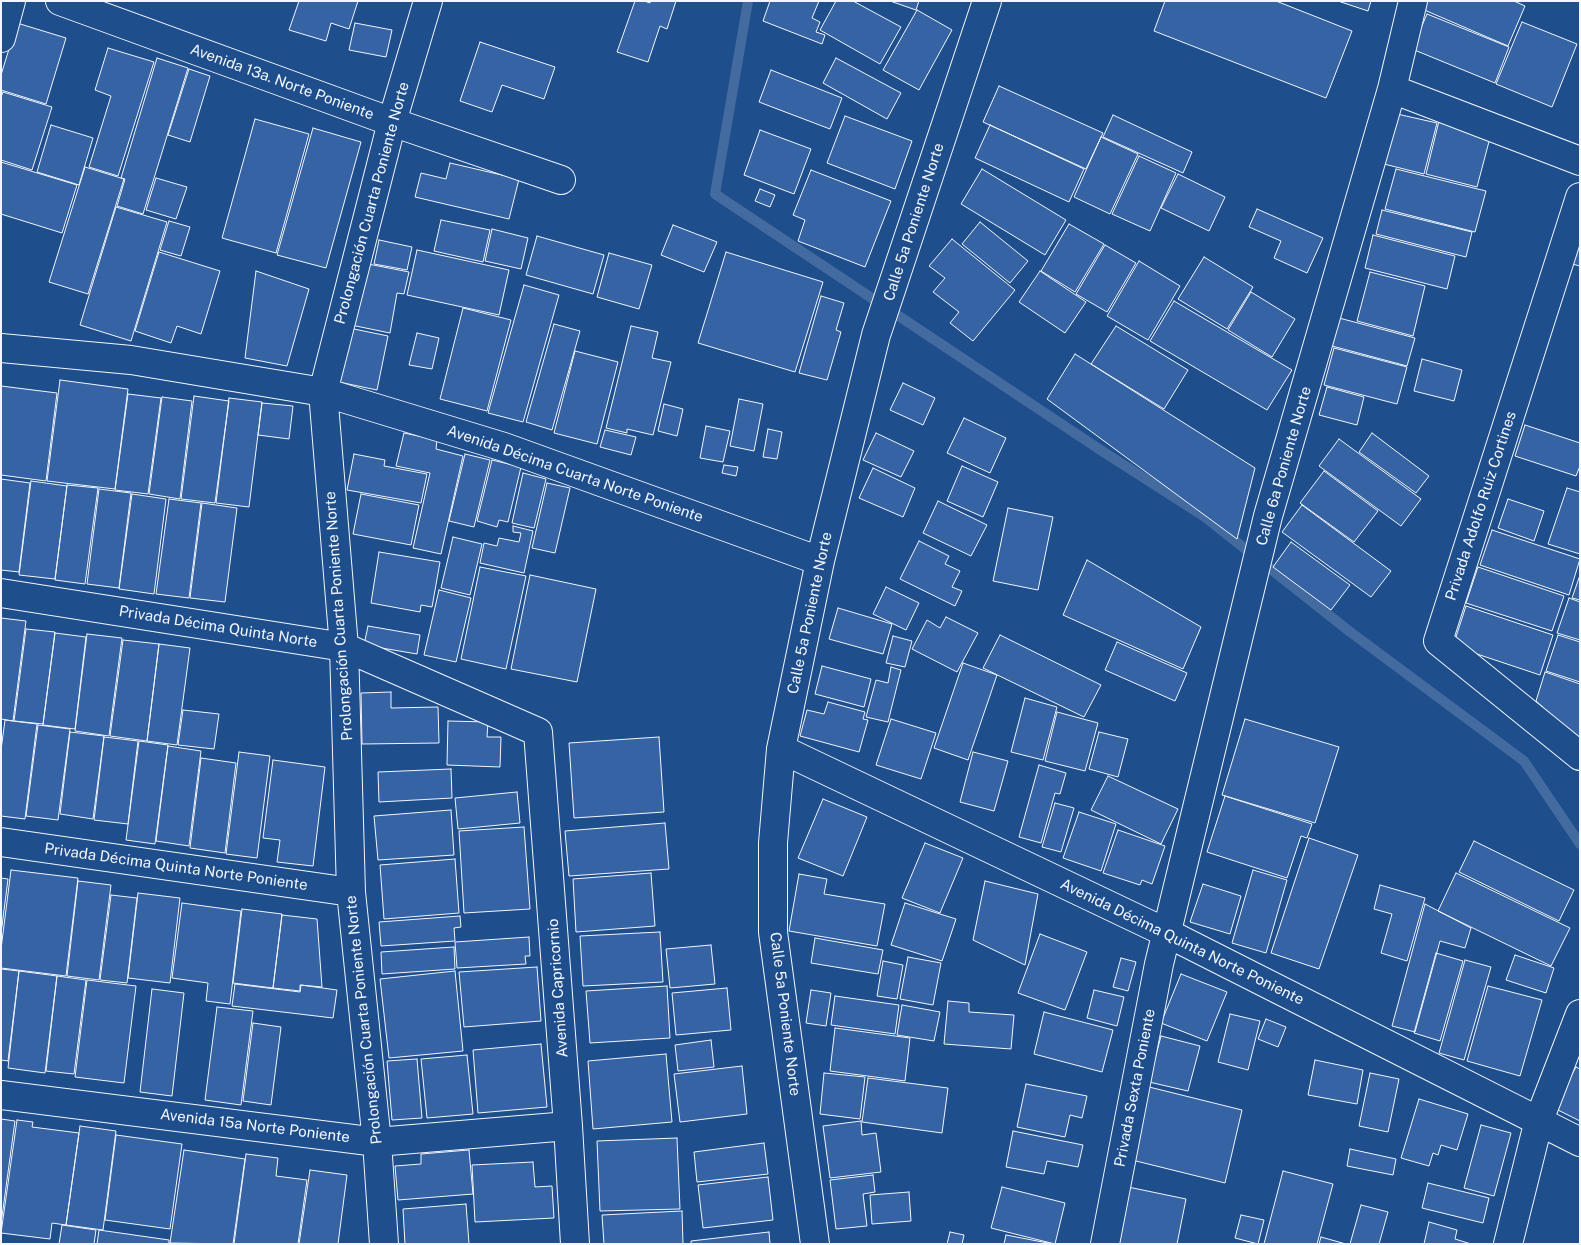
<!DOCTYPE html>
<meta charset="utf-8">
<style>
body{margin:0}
#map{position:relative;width:1581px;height:1245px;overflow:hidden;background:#1f4e8c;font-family:"Public Sans",sans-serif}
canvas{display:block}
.frame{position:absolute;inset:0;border:2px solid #f2f6ff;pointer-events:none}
</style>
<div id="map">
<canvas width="1581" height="1245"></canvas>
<div class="frame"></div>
</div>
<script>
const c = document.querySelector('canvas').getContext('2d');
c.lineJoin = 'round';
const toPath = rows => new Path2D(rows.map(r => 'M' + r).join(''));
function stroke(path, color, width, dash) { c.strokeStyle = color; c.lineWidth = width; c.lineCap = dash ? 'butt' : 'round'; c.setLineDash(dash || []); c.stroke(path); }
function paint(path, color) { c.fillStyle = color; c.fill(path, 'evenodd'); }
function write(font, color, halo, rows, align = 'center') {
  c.font = font + ' "Public Sans",sans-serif'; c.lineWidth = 4; c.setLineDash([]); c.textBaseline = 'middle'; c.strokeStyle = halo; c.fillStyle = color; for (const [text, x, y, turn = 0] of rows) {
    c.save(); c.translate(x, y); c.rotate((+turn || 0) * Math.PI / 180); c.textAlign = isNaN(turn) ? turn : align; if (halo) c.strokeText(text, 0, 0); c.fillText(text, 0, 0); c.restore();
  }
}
const stream = toPath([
 [748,1,715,194,1102,451,1205,517,1349,631,1524,761,1580,844]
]);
const building = toPath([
 [299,1,358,1,349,29,331,23,326,41,289,30,299,1],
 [635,1,644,1,650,3,650,1,676,1,667,29,660,26,648,62,617,52,635,1],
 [770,1,819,1,812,18,820,22,816,32,825,35,822,44,763,21,770,1],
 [836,1,853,1,901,27,880,64,820,30,836,1],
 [890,1,919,1,916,10,890,1],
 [1165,1,1276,1,1352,31,1326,98,1154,31,1165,1],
 [1338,1,1371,1,1368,11,1338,1],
 [1417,1,1514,1,1525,6,1508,46,1415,6,1417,1],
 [917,10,952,30,919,90,883,70,917,10],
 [1427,14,1509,47,1495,83,1412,49,1427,14],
 [1522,22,1577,44,1552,107,1496,84,1522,22],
 [17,23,66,38,46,104,1,90,1,75,17,23],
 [355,23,392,30,386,57,349,50,355,23],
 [480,42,555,67,544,99,502,85,492,112,460,101,480,42],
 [108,48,154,62,118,176,89,167,111,96,95,90,108,48],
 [157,58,188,68,143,214,117,206,125,179,121,178,157,58],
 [836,58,901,93,887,119,823,83,836,58],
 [189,69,210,76,190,142,168,135,189,69],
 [771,70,842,98,830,129,759,102,771,70],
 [999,86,1103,133,1086,169,983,122,999,86],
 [3,92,52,107,32,170,1,160,1,97,3,92],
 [1397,114,1437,123,1424,174,1384,164,1397,114],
 [1113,115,1192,152,1183,173,1103,137,1113,115],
 [845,116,912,141,895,189,827,163,845,116],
 [255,119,309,134,276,253,222,238,255,119],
 [1439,121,1491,134,1477,187,1426,174,1439,121],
 [51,125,93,138,79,185,37,172,51,125],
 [990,125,1084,169,1069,202,975,158,990,125],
 [313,128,361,142,326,268,277,255,313,128],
 [760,130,811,149,794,194,744,175,760,130],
 [1101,137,1138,154,1110,214,1074,197,1101,137],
 [1139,156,1176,173,1150,231,1112,214,1139,156],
 [1,162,77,185,62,233,1,214,1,162],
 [450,163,519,179,509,219,415,197,421,173,446,179,450,163],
 [85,167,124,179,88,294,49,282,85,167],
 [982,169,1066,220,1045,255,961,204,982,169],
 [1396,169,1486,191,1475,232,1385,209,1396,169],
 [811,170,891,201,865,267,798,241,805,220,793,215,811,170],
 [1178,174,1225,197,1209,231,1161,208,1178,174],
 [156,178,187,187,176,219,146,210,156,178],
 [760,189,775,195,770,207,755,201,760,189],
 [116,207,167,222,131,341,80,325,116,207],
 [1257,209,1323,238,1307,273,1274,258,1281,241,1249,227,1257,209],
 [1382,210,1472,232,1466,257,1376,234,1382,210],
 [441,220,490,230,483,262,434,251,441,220],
 [169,221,190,227,181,256,160,250,169,221],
 [980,222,1028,261,1010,283,962,244,980,222],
 [1069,224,1104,244,1075,292,1041,271,1069,224],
 [673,225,717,242,704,272,661,255,673,225],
 [492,229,528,238,521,269,485,261,492,229],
 [1373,235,1455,256,1447,289,1365,268,1373,235],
 [537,236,604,255,593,294,526,275,537,236],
 [952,239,1015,290,973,341,950,323,959,312,933,292,945,278,929,266,952,239],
 [1580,239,1580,266,1572,264,1580,239],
 [379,240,412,247,407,270,374,264,379,240],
 [1105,245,1136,263,1107,312,1076,294,1105,245],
 [417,250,509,270,499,315,407,295,417,250],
 [159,252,220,271,201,334,177,326,171,343,135,331,159,252],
 [726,252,823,282,795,372,698,343,726,252],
 [609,253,652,265,639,309,597,297,609,253],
 [1204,257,1253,287,1227,329,1178,299,1204,257],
 [1139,261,1180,286,1148,340,1107,316,1139,261],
 [363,263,409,272,404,294,397,293,390,333,351,325,363,263],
 [256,271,309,289,287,366,245,358,256,271],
 [1040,271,1086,302,1065,333,1019,302,1040,271],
 [1370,272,1425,286,1413,336,1357,321,1370,272],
 [524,285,559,295,523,422,488,413,524,285],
 [1251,292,1295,319,1272,357,1228,330,1251,292],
 [821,296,844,303,836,330,841,332,827,380,799,373,821,296],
 [1174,301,1292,370,1267,410,1150,341,1174,301],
 [463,308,511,320,487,411,440,399,463,308],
 [1339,318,1415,338,1407,366,1332,346,1339,318],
 [554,324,580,331,552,430,526,422,554,324],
 [631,326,658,332,652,358,671,362,653,435,627,429,627,433,606,428,631,326],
 [1116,326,1188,370,1164,409,1091,364,1116,326],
 [349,328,388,336,377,390,339,382,349,328],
 [417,333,439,338,432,369,409,365,417,333],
 [1334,348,1407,367,1397,404,1324,385,1334,348],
 [575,351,618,362,597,444,554,433,575,351],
 [1075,354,1255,468,1237,539,1047,399,1075,354],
 [1422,359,1462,370,1454,401,1414,391,1422,359],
 [60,380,128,389,115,489,47,481,60,380],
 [903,383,935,398,923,425,890,410,903,383],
 [1,386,57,393,46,481,1,475,1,386],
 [1327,387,1364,397,1357,425,1319,415,1327,387],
 [128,394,161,398,148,494,115,490,128,394],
 [194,396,229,401,215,503,181,499,194,396],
 [162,397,192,401,180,499,149,494,162,397],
 [229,398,262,402,249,507,216,503,229,398],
 [739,399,763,404,754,451,730,446,739,399],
 [262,403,293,406,289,439,258,435,262,403],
 [664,404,683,409,677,436,658,431,664,404],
 [964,418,1006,438,990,473,947,453,964,418],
 [1525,425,1580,443,1580,466,1576,476,1515,456,1525,425],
 [706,426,730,431,723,462,700,458,706,426],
 [768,429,782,432,777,459,763,457,768,429],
 [605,430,636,437,631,455,600,447,605,430],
 [404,433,437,440,436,449,463,456,441,554,413,548,430,473,396,466,404,433],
 [876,433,914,451,901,477,863,460,876,433],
 [1372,433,1429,476,1416,493,1359,452,1372,433],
 [1339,439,1421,499,1401,526,1319,466,1339,439],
 [354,454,385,460,384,466,427,474,421,503,347,490,354,454],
 [465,454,490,460,474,527,449,521,465,454],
 [492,460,521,467,508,522,499,520,497,527,477,521,492,460],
 [724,465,738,467,736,476,722,473,724,465],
 [962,466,998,482,983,517,947,501,962,466],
 [873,468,915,488,903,517,859,498,873,468],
 [1324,471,1378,511,1354,542,1300,503,1324,471],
 [523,473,546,479,534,528,512,523,523,473],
 [1,479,30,483,19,572,1,570,1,479],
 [31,481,67,486,55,579,19,575,31,481],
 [547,483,570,488,555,553,532,548,547,483],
 [67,485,98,488,85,584,55,580,67,485],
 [1567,488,1580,492,1580,554,1548,544,1567,488],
 [99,489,131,493,119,588,87,584,99,489],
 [132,494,166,499,154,594,119,589,132,494],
 [361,494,419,505,411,545,353,534,361,494],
 [169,499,201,503,189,598,156,594,169,499],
 [1508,499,1544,511,1534,541,1498,528,1508,499],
 [938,501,987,525,971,556,923,533,938,501],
 [202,503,237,508,225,602,190,598,202,503],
 [1302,505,1391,571,1371,597,1282,532,1302,505],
 [1008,508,1053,517,1038,590,993,581,1008,508],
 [513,526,533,531,524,573,480,563,484,543,497,546,499,538,519,542,521,533,513,532,513,526],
 [1492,530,1580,559,1569,595,1480,565,1492,530],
 [453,537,482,544,470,595,441,588,453,537],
 [919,541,949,556,945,564,960,571,952,587,962,591,955,606,900,579,919,541],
 [1291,542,1350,585,1331,610,1273,567,1291,542],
 [379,552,440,562,432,607,421,605,420,612,371,603,379,552],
 [1087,560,1201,627,1183,669,1063,615,1087,560],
 [480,567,526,576,506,669,461,659,480,567],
 [1478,567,1564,596,1552,631,1466,603,1478,567],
 [530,575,596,589,577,682,511,669,530,575],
 [1580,575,1580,600,1572,598,1580,575],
 [886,587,919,603,906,630,873,614,886,587],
 [439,590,471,598,456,662,424,655,439,590],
 [1569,598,1580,602,1580,640,1557,633,1569,598],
 [1466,606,1553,635,1540,675,1453,646,1466,606],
 [838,608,892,624,883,654,829,639,838,608],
 [946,617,978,633,957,672,912,649,927,620,940,628,946,617],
 [1,618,26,621,13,721,1,719,1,618],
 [368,626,420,635,417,654,364,645,368,626],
 [26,629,55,632,43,724,14,721,26,629],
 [55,633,86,637,75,729,43,725,55,633],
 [87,634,122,638,109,736,75,731,87,634],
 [1000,635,1101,685,1084,717,983,668,1000,635],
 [1558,635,1580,642,1580,682,1546,671,1558,635],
 [893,636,912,641,905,667,886,663,893,636],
 [123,640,159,644,147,741,110,736,123,640],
 [1117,642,1187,673,1175,701,1105,670,1117,642],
 [159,644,190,648,177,745,147,741,159,644],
 [963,663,997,675,968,760,934,748,963,663],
 [822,666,871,679,864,707,815,694,822,666],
 [891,667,901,670,888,722,866,717,876,680,888,683,891,667],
 [1545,672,1580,684,1580,741,1536,701,1545,672],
 [391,692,391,708,438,707,439,743,362,744,361,693,391,692],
 [1025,698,1057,707,1043,760,1011,752,1025,698],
 [828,702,865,712,863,719,868,720,859,752,800,736,807,710,824,714,828,702],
 [183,710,219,714,214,749,178,745,183,710],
 [1057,712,1098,723,1085,771,1045,761,1057,712],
 [891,719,936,733,921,779,876,765,891,719],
 [1245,719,1339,747,1315,823,1222,795,1245,719],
 [5,720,37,724,25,819,1,816,1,750,5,720],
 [448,721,488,722,487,737,501,737,500,767,447,765,448,721],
 [38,725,70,729,58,820,26,816,38,725],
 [70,732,104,736,93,819,60,814,70,732],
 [1099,732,1128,739,1118,777,1089,769,1099,732],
 [104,737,138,741,128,824,94,820,104,737],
 [659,737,664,812,574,818,569,743,659,737],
 [139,741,168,745,155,844,126,840,139,741],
 [168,746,201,751,189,846,156,841,168,746],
 [239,752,270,756,257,858,226,854,239,752],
 [973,752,1008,761,994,811,960,802,973,752],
 [201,758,236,763,225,853,190,848,201,758],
 [273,760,325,767,313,866,277,862,280,840,263,838,273,760],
 [1039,765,1066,773,1060,794,1055,793,1041,843,1019,837,1039,765],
 [451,769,452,798,379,802,378,772,451,769],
 [1108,776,1178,809,1161,844,1091,810,1108,776],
 [517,792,520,823,458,829,455,798,517,792],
 [1225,796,1312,824,1307,838,1301,836,1287,878,1207,852,1225,796],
 [823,799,867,817,843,876,798,858,823,799],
 [1055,803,1074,808,1061,852,1042,847,1055,803],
 [451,810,454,855,378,860,374,816,451,810],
 [1079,812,1116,824,1101,871,1063,858,1079,812],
 [665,823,669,869,569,876,565,831,665,823],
 [524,827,530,909,464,913,459,831,524,827],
 [1118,830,1165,846,1152,884,1142,880,1140,885,1103,873,1118,830],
 [1309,838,1358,855,1319,969,1271,953,1309,838],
 [1474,841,1574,890,1559,921,1459,872,1474,841],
 [925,843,963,858,940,913,902,898,925,843],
 [455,859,459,913,384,919,380,865,455,859],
 [11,870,78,878,66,976,1,968,1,949,11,870],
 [1253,870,1287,880,1266,953,1232,943,1253,870],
 [651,873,655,926,576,932,573,879,651,873],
 [1456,873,1570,928,1551,966,1438,911,1456,873],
 [799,874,827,879,824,894,885,904,877,946,789,931,799,874],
 [1,878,8,879,1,934,1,878],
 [78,881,111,885,99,980,67,976,78,881],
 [985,881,1038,894,1025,965,973,940,985,881],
 [1203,884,1241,896,1230,934,1190,922,1203,884],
 [1380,885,1425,898,1407,961,1381,953,1392,914,1374,909,1380,885],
 [138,893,180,898,170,983,128,978,138,893],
 [111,895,137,898,127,983,100,980,111,895],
 [182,903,241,911,230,1004,206,1001,208,983,172,978,182,903],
 [905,903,956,919,942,961,891,945,905,903],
 [1425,904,1471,928,1465,948,1440,941,1415,1032,1392,1026,1425,904],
 [242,909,282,914,273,988,233,983,242,909],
 [282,915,317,919,322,987,300,985,300,991,273,988,282,915],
 [460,916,461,927,454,928,455,941,381,946,379,922,460,916],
 [660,932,663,982,583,986,580,936,660,932],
 [1040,934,1087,952,1065,1010,1018,993,1040,934],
 [529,937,530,956,525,956,526,964,457,968,455,942,529,937],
 [815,938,883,950,878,974,811,963,815,938],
 [711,945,715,984,670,988,666,949,711,945],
 [454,947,455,969,382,974,381,952,454,947],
 [1436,953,1463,961,1440,1041,1414,1033,1436,953],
 [1515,955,1554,968,1546,993,1506,980,1515,955],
 [908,957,941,963,933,1005,900,999,908,957],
 [1121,958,1136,962,1128,991,1113,987,1121,958],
 [1465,960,1491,967,1464,1060,1439,1053,1465,960],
 [883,961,903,965,897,999,877,996,883,961],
 [537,967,541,1021,464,1027,459,972,537,967],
 [1,969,19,971,8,1061,1,1060,1,969],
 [19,971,57,976,45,1073,8,1068,19,971],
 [455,971,463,1051,389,1058,380,979,455,971],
 [1181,974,1227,992,1207,1041,1161,1023,1181,974],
 [57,976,86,980,74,1074,46,1071,57,976],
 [87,980,136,986,124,1083,75,1077,87,980],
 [235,984,300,992,301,985,337,990,333,1018,232,1006,235,984],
 [667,986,670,1038,590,1043,586,991,667,986],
 [1488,986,1542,1000,1520,1076,1467,1061,1488,986],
 [727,988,731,1030,676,1035,672,993,727,988],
 [152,989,184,993,172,1096,140,1092,152,989],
 [811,990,831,993,826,1026,806,1023,811,990],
 [1094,990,1124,997,1117,1026,1087,1018,1094,990],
 [835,996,899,1005,895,1034,831,1025,835,996],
 [948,1001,969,1003,969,1012,1014,1015,1011,1049,944,1044,948,1001],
 [902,1005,940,1012,934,1041,897,1035,902,1005],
 [217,1007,253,1011,241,1105,205,1100,217,1007],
 [1044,1012,1113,1030,1102,1072,1034,1054,1044,1012],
 [1230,1014,1260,1021,1248,1070,1218,1062,1230,1014],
 [1266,1019,1286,1027,1278,1047,1258,1039,1266,1019],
 [253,1023,281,1027,271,1105,243,1101,253,1023],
 [835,1028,910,1038,905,1081,830,1071,835,1028],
 [1161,1036,1200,1046,1188,1091,1149,1082,1161,1036],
 [711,1040,714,1067,678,1071,675,1045,711,1040],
 [541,1044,547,1107,478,1113,473,1050,541,1044],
 [666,1054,672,1122,593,1129,588,1061,666,1054],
 [467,1055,473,1114,427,1118,421,1059,467,1055],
 [417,1059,422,1118,392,1120,387,1061,417,1059],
 [1315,1060,1363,1070,1357,1104,1308,1095,1315,1060],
 [742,1066,747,1114,680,1122,674,1074,742,1066],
 [1576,1067,1580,1069,1580,1121,1554,1108,1576,1067],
 [824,1073,865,1077,860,1119,820,1114,824,1073],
 [1370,1073,1399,1079,1388,1132,1359,1126,1370,1073],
 [868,1078,948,1088,942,1133,862,1122,868,1078],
 [1026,1084,1087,1096,1082,1118,1070,1115,1065,1137,1017,1127,1026,1084],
 [1149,1087,1242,1110,1225,1183,1132,1160,1149,1087],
 [1419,1099,1468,1114,1457,1150,1441,1145,1438,1155,1433,1153,1429,1166,1401,1158,1419,1099],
 [1,1119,15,1121,1,1224,1,1119],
 [17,1120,33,1122,32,1127,79,1133,66,1225,52,1223,50,1239,1,1233,17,1120],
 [861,1121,862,1135,876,1133,881,1172,830,1178,823,1126,861,1121],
 [1481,1125,1511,1133,1494,1196,1464,1188,1481,1125],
 [80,1126,116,1131,103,1230,66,1225,80,1126],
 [1013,1131,1083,1145,1078,1167,1047,1161,1044,1174,1006,1167,1013,1131],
 [116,1135,182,1144,170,1229,105,1220,116,1135],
 [677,1138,680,1209,600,1211,597,1141,677,1138],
 [764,1143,768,1174,697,1182,694,1152,764,1143],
 [1350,1149,1396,1159,1393,1175,1347,1166,1350,1149],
 [184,1150,245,1159,233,1244,170,1243,184,1150],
 [469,1150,473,1194,398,1200,395,1166,421,1164,421,1154,469,1150],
 [246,1154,278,1158,276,1176,307,1180,298,1244,234,1244,246,1154],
 [533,1162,535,1187,552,1186,554,1218,475,1222,472,1165,533,1162],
 [310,1170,347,1175,338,1244,299,1244,310,1170],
 [1283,1171,1333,1184,1317,1244,1264,1244,1283,1171],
 [873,1175,875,1192,863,1194,867,1226,836,1229,830,1180,873,1175],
 [768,1177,773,1220,703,1228,698,1185,768,1177],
 [1428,1183,1489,1198,1483,1223,1422,1208,1428,1183],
 [1002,1187,1065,1203,1055,1244,991,1228,1002,1187],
 [1128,1187,1186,1199,1177,1244,1117,1244,1128,1187],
 [909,1192,911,1221,872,1224,870,1195,909,1192],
 [466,1204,469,1244,405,1244,403,1209,466,1204],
 [1361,1205,1388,1212,1379,1244,1350,1244,1361,1205],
 [682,1211,683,1244,604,1244,602,1215,682,1211],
 [1241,1215,1264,1220,1258,1244,1235,1238,1241,1215],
 [1429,1222,1457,1230,1455,1239,1471,1244,1424,1244,1429,1222],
 [62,1225,96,1230,94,1244,59,1244,62,1225],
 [99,1230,169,1240,169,1244,97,1244,99,1230],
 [769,1232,770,1244,691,1244,691,1241,769,1232],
 [950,1232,964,1235,962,1244,947,1244,950,1232],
 [1006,1235,1053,1244,1004,1244,1006,1235],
 [1321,1237,1346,1244,1319,1244,1321,1237]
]);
const street = toPath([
 [60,1,392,122,561,180],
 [1,38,11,1],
 [1392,89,1580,161],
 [1580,197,1438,641,1580,756],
 [1,348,131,360,323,392,504,447,820,561],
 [1,593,344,647,538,732,568,1126,575,1244],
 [781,749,1167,933,1580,1142],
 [1,842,351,892],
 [1,1095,377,1142,568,1126],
 [384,1244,377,1142,351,892,344,647,323,392,392,122,428,1],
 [815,1244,773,932,773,843,781,749,820,561,876,335,987,1],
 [1105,1244,1159,964,1268,516,1392,89,1413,1],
 [1508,1244,1539,1120,1580,1014]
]);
const streetNames = [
 ["Avenida 13a. Norte Poniente",282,82,20],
 ["Prolongación Cuarta Poniente Norte",372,203,-75],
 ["Calle 5a Poniente Norte",914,222,-72],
 ["Calle 6a Poniente Norte",1284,466,-74],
 ["Avenida Décima Cuarta Norte Poniente",575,474,19],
 ["Privada Adolfo Ruiz Cortines",1481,506,-72],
 ["Calle 5a Poniente Norte",810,613,-78],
 ["Prolongación Cuarta Poniente Norte",339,616,-94],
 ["Privada Décima Quinta Norte",218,627,9],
 ["Privada Décima Quinta Norte Poniente",176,867,8],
 ["Avenida Décima Quinta Norte Poniente",1182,942,26],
 ["Avenida Capricornio",558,988,-94],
 ["Calle 5a Poniente Norte",785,1014,83],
 ["Prolongación Cuarta Poniente Norte",364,1020,-96],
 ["Privada Sexta Poniente",1135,1088,-79],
 ["Avenida 15a Norte Poniente",255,1126,7]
];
stroke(stream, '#446ba0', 10);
paint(building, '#3563a3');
stroke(building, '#f2f6ff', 1);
stroke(street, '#f2f6ff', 30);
stroke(street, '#1f4e8c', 28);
write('15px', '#f2f6ff', '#1f4e8c', streetNames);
</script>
